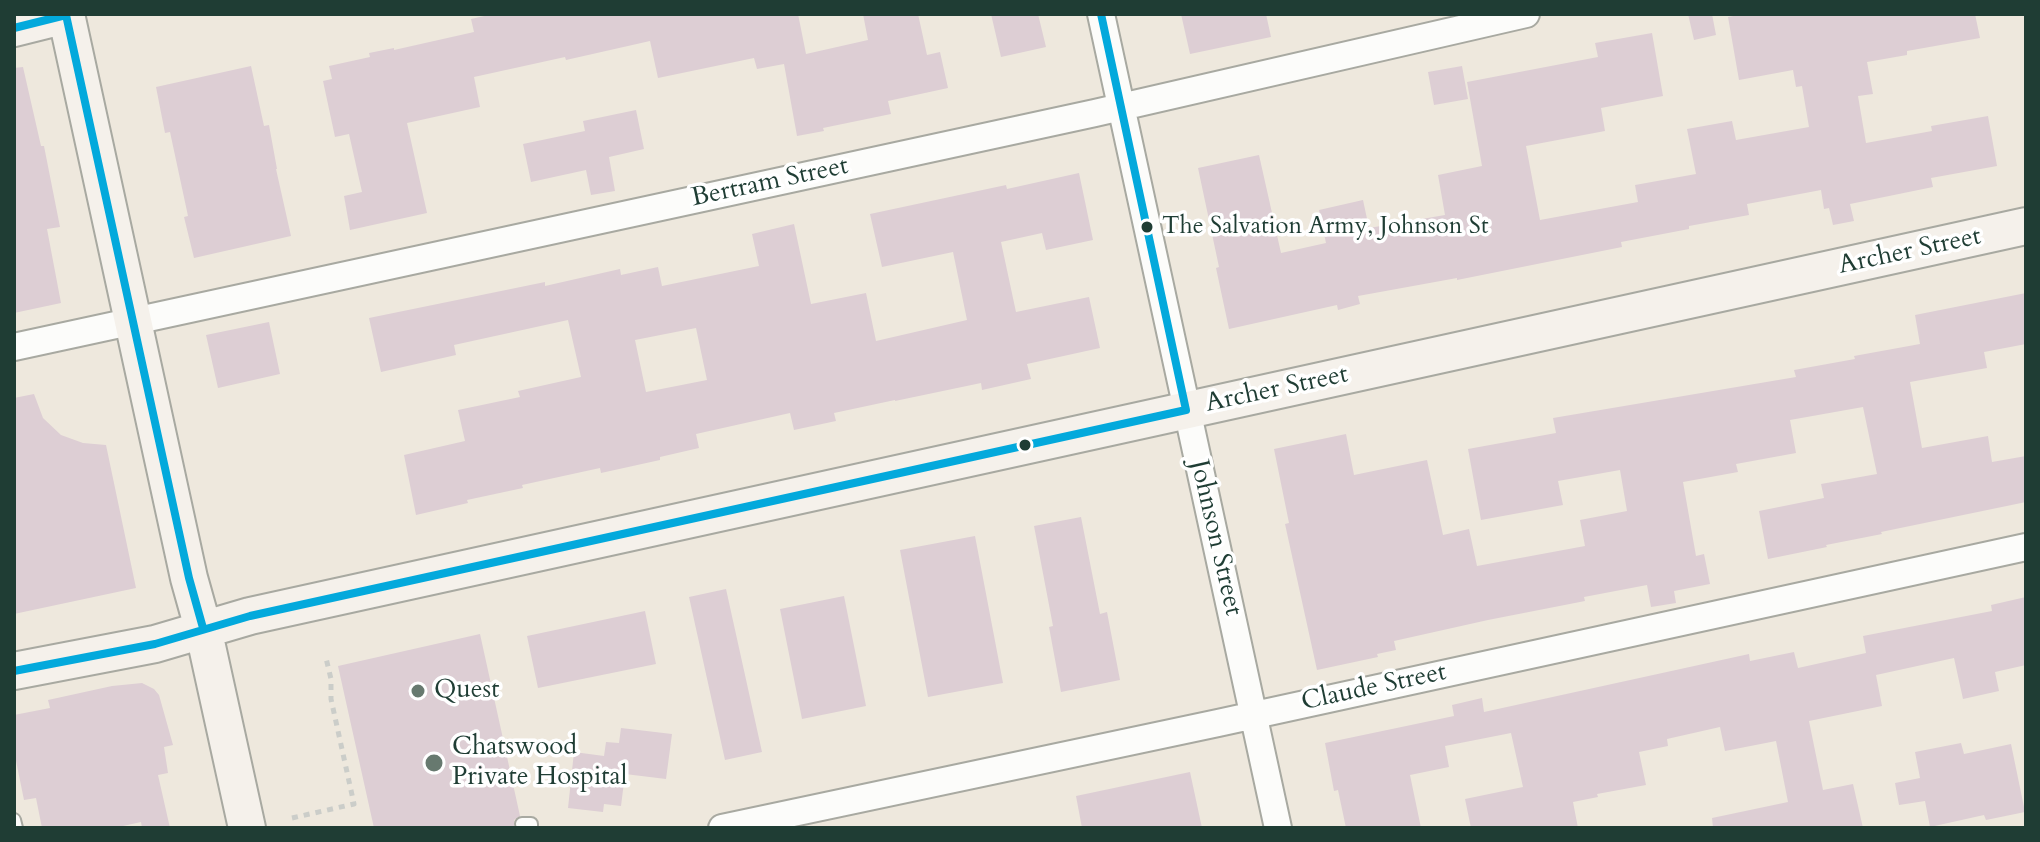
<!DOCTYPE html>
<style>
body{margin:0}
#map{position:relative;width:2040px;height:842px;overflow:hidden;background:#eee8dd;font-family:Cardo,serif}
canvas{display:block}
.frame{position:absolute;inset:0;border:16px solid #1f3d34;pointer-events:none}
</style>
<div id="map">
<canvas width="2040" height="842"></canvas>
<div class="frame"></div>
</div>
<script>
const c = document.querySelector('canvas').getContext('2d');
c.lineJoin = 'round';
function paint(path, color) { c.fillStyle = color; c.fill(path, 'evenodd'); }
const toPath = rows => new Path2D(rows.map(r => 'M' + r).join(''));
function stroke(path, color, width, dash) { c.strokeStyle = color; c.lineWidth = width; c.lineCap = dash ? 'butt' : 'round'; c.setLineDash(dash || []); c.stroke(path); }
function write(font, color, halo, rows, align = 'center') {
  c.font = font + ' Cardo,serif'; c.lineWidth = 7; c.setLineDash([]); c.textBaseline = 'middle'; c.strokeStyle = halo; c.fillStyle = color; for (const [text, x, y, turn = 0] of rows) {
    c.save(); c.translate(x, y); c.rotate((+turn || 0) * Math.PI / 180); c.textAlign = isNaN(turn) ? turn : align; if (halo) c.strokeText(text, 0, 0); c.fillText(text, 0, 0); c.restore();
  }
}
const building = toPath([
 [493,14,798,14,806,54,868,40,863,14,918,14,927,55,940,52,948,88,888,101,891,114,823,128,824,131,797,136,784,64,757,69,754,58,658,78,650,41,566,60,565,57,474,77,480,107,407,123,427,213,350,230,344,196,362,192,349,134,335,137,323,81,332,79,329,66,370,57,369,53,394,48,394,50,474,32,471,19],
 [991,14,1038,14,1046,47,1001,57],
 [1181,14,1266,14,1271,37,1190,54],
 [1688,14,1712,14,1716,35,1694,40],
 [1744,14,1975,14,1980,38,1907,51,1907,55,1867,62,1873,94,1858,96,1866,143,1932,131,1931,126,1988,116,1997,166,1931,178,1933,187,1850,204,1854,221,1833,225,1829,208,1824,209,1821,190,1747,204,1749,215,1689,226,1689,229,1621,242,1622,247,1457,280,1457,278,1358,296,1360,304,1338,310,1337,305,1229,329,1216,268,1219,267,1198,168,1259,155,1281,253,1326,243,1319,210,1363,200,1369,228,1445,215,1438,175,1482,166,1467,82,1598,57,1595,43,1652,33,1663,96,1601,108,1605,131,1526,146,1540,220,1638,202,1635,185,1696,174,1687,129,1732,121,1736,140,1809,127,1802,86,1796,87,1793,70,1739,80,1728,17],
 [251,66,264,126,269,125,277,169,276,169,291,236,194,258,184,217,188,216,170,132,165,133,156,87],
 [1462,66,1468,99,1434,105,1428,72],
 [23,67,41,146,44,146,60,227,47,229,61,303,14,313,14,68],
 [636,110,644,149,609,157,615,191,591,195,586,170,531,182,523,144,585,131,583,121],
 [1079,173,1093,240,1046,250,1042,233,1001,242,1016,312,1089,297,1100,348,1027,364,1031,379,982,390,981,383,895,401,895,400,834,413,836,421,794,430,790,413,696,434,699,448,660,457,660,460,601,473,600,468,522,485,523,488,467,500,468,503,416,515,404,455,465,441,458,410,520,397,518,391,581,377,568,320,454,345,456,355,381,372,369,318,545,282,545,286,620,269,621,275,658,267,662,286,759,266,752,234,794,224,811,304,866,293,876,341,967,320,953,252,882,267,870,214,1006,185,1007,189],
 [696,328,707,380,646,392,635,340],
 [2026,293,2026,344,1984,352,1987,368,1910,382,1922,448,1988,436,1992,462,2026,456,2026,502,1881,532,1882,534,1826,545,1827,547,1768,559,1759,511,1824,498,1821,484,1877,474,1863,407,1790,420,1796,453,1736,464,1738,472,1683,482,1696,556,1704,554,1710,584,1674,591,1676,603,1651,607,1647,585,1584,597,1585,601,1488,620,1394,641,1396,650,1377,654,1378,657,1317,670,1285,524,1289,523,1274,449,1346,434,1354,475,1427,460,1443,535,1469,529,1477,566,1585,546,1580,520,1627,511,1620,470,1558,481,1563,505,1481,520,1468,449,1556,433,1553,418,1796,377,1794,370,1855,359,1854,356,1920,344,1915,315],
 [269,322,280,374,218,388,206,335],
 [34,394,43,418,61,435,83,443,106,445,136,588,14,614,14,398],
 [1081,517,1100,614,1107,612,1120,680,1061,692,1049,627,1053,626,1034,526],
 [975,536,1003,683,928,697,900,550],
 [726,589,762,752,725,760,689,597],
 [844,596,866,706,802,719,780,609],
 [2026,597,2026,665,1995,672,1999,691,1963,699,1954,658,1876,675,1882,706,1809,721,1823,790,1853,784,1863,828,1713,828,1712,818,1788,802,1776,741,1725,751,1720,727,1667,739,1668,746,1639,752,1646,785,1597,794,1598,797,1573,802,1578,828,1471,828,1465,799,1523,787,1511,733,1445,746,1449,767,1410,775,1421,828,1346,828,1338,790,1334,791,1325,743,1454,716,1452,705,1482,698,1484,712,1749,654,1750,661,1794,652,1798,668,1866,653,1863,636,1992,611,1991,605],
 [645,611,656,664,538,688,527,636],
 [480,634,520,816,514,820,514,828,374,828,338,666],
 [142,683,154,689,159,695,173,745,164,747,168,773,158,775,170,828,142,828,141,822,114,828,42,828,36,798,24,800,14,751,14,715,50,708,48,700,112,686],
 [621,728,672,734,666,779,625,774,621,806,604,804,603,812,568,808,574,752,604,756,606,742,619,743],
 [1961,743,1964,754,2011,744,2025,812,1986,820,1984,815,1930,827,1925,801,1899,805,1895,783,1920,778,1915,752],
 [1190,772,1202,828,1082,828,1076,796]
]);
const path = toPath([
 [292,818,354,804,331,699,331,679,326,658]
]);
const lane = toPath([
 [14,820,16,828],
 [522,824,531,824,531,828]
]);
const street = toPath([
 [1101,14,1278,828],
 [14,347,1095,113,1526,14],
 [722,828,1218,723,2026,547]
]);
const secondary = toPath([
 [66,14,189,578,203,628,247,828],
 [14,28,66,15],
 [14,671,155,644,250,616,2026,226]
]);
const bus1 = toPath([
 [1101,14,1186,410],
 [14,28,66,15,189,578,203,628],
 [14,671,155,644,250,616,1186,410]
]);
const markers = [
 [1147,227,7,"#1f3d34"],
 [1025,445,7,"#1f3d34"],
 [418,691,8,"#67796f"],
 [434,763,10,"#67796f"]
];
const busNames = [
 ["The Salvation Army, Johnson St",1162,227]
];
const streetNames = [
 ["Bertram Street",770,183,-12],
 ["Archer Street",1910,252,-12],
 ["Archer Street",1277,390,-12],
 ["Johnson Street",1215,538,77],
 ["Claude Street",1374,688,-12]
];
const poiNames = [
 ["Quest",434,691],
 ["Chatswood",452,748],
 ["Private Hospital",452,778]
];
paint(building, '#ddced4');
stroke(lane, '#a8a9a1', 16);
stroke(street, '#a8a9a1', 30);
stroke(secondary, '#a8a9a1', 40);
stroke(path, '#cbcdc9', 5, [6, 6]);
stroke(lane, '#fcfcfa', 12);
stroke(street, '#fcfcfa', 26);
stroke(secondary, '#f5f1eb', 36);
stroke(bus1, '#03a9dc', 8);
for (const [x, y, r, color] of markers) { const dot = new Path2D(); dot.arc(x, y, r, 0, 2 * Math.PI); c.fillStyle = color; c.fill(dot); stroke(dot, '#fff', 3); }
write('24px', '#1f3d34', '#fff', busNames, 'left');
write('26px', '#1f3d34', '#fff', streetNames);
write('26px', '#1f3d34', '#fff', poiNames, 'left');
</script>
